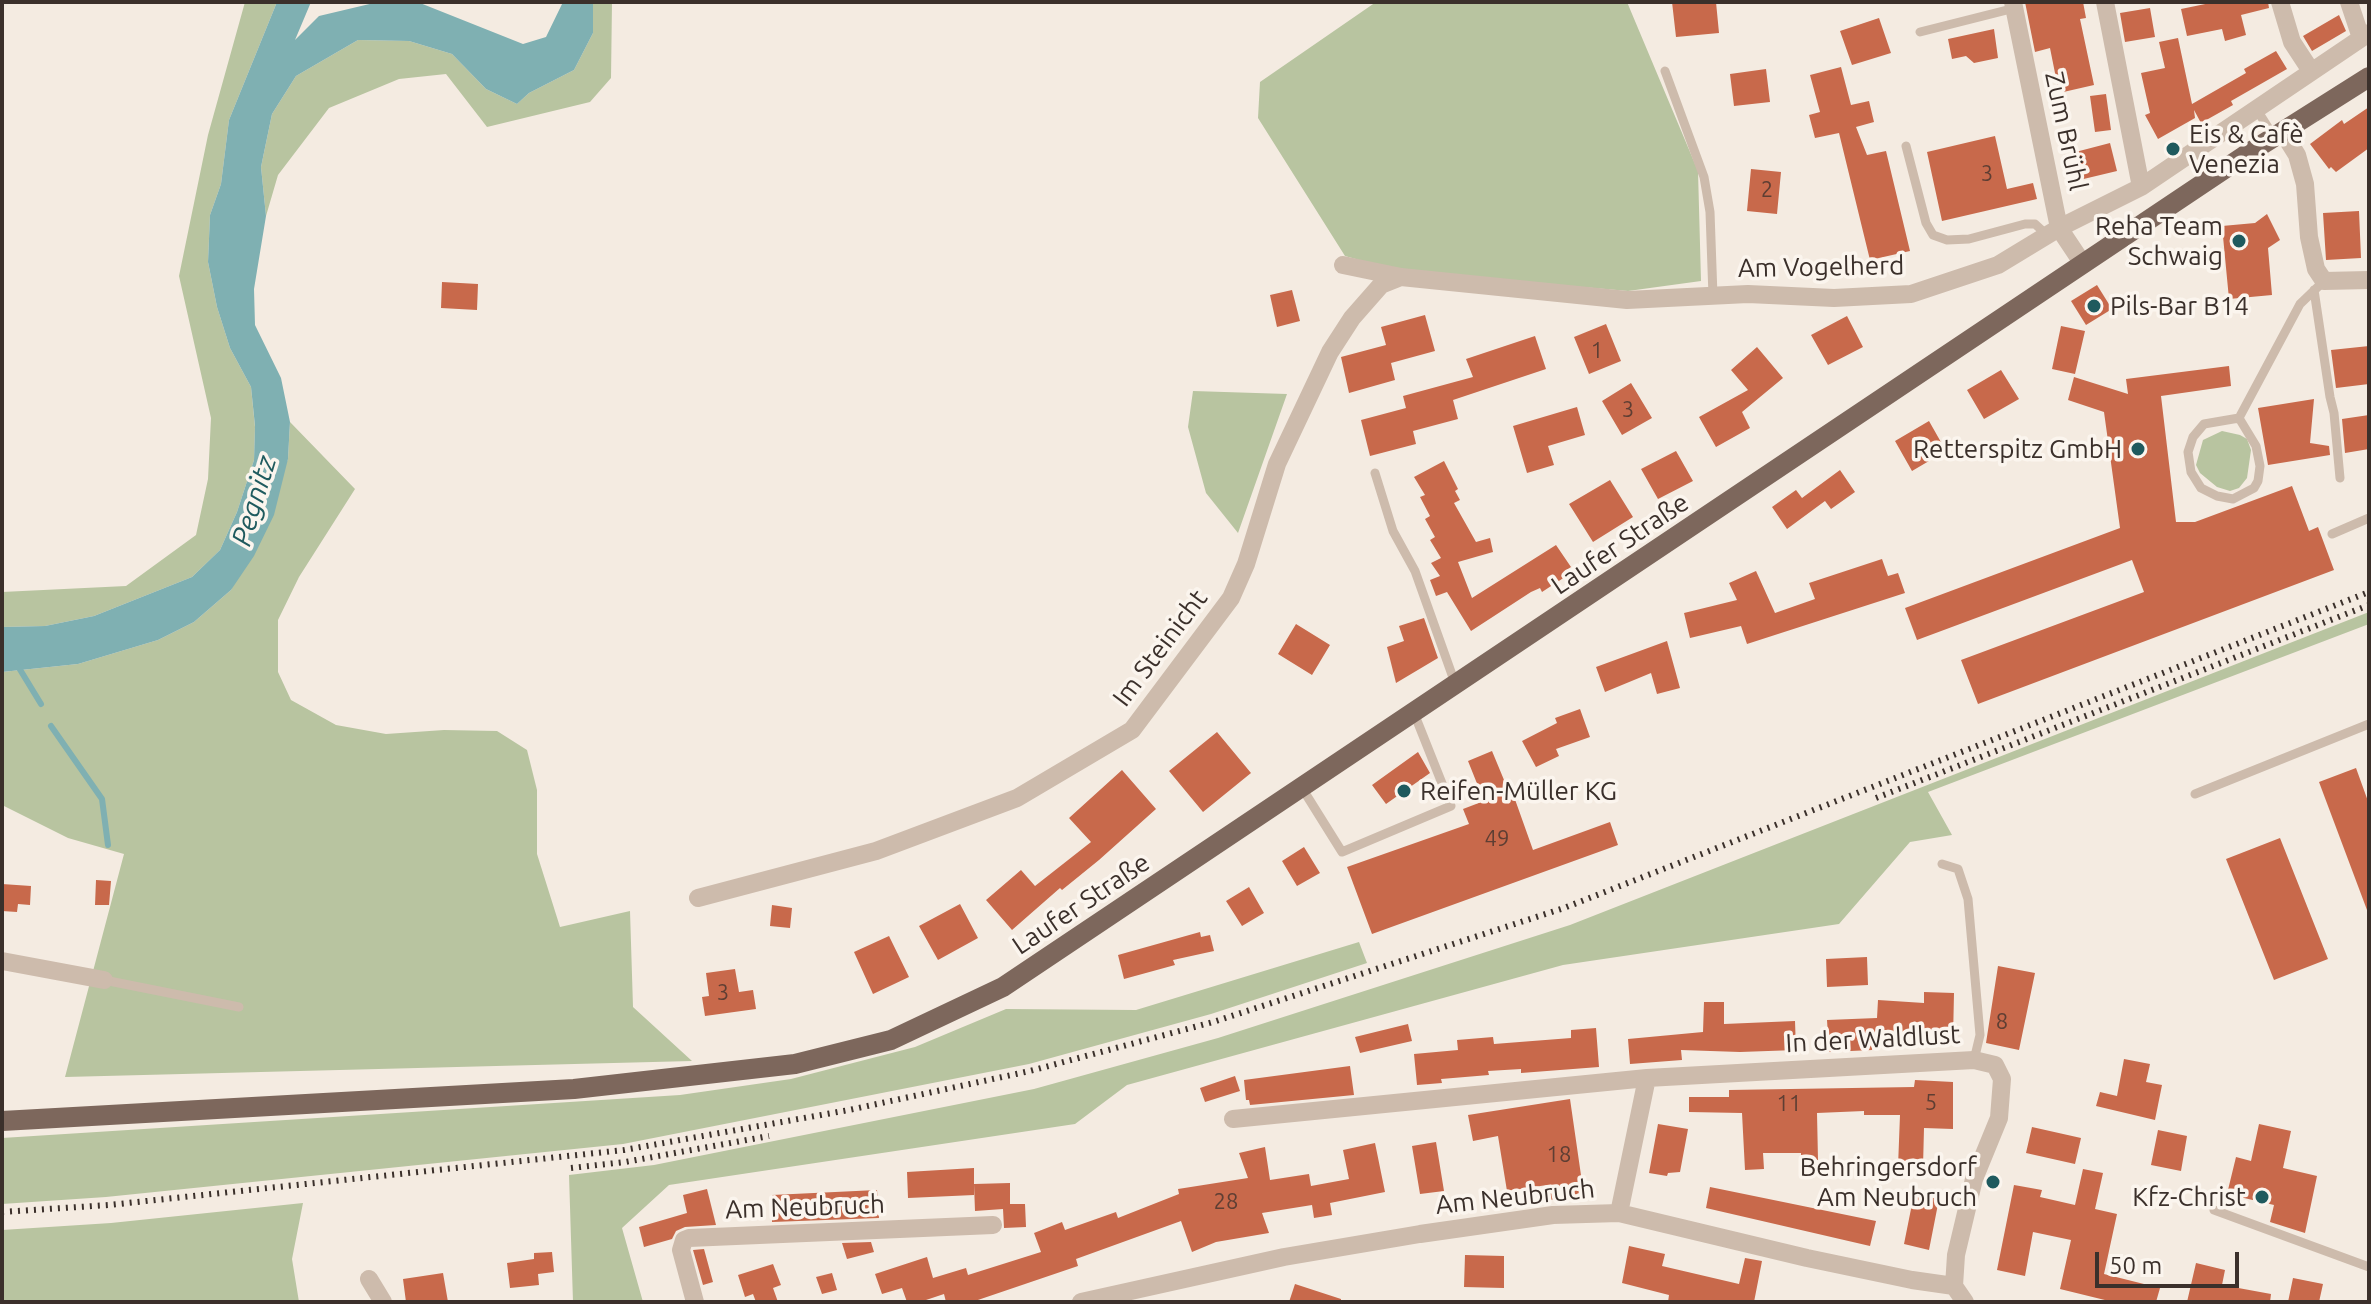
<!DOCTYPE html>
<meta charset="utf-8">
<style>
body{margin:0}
#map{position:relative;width:2371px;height:1304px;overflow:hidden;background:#f4ebe1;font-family:Ubuntu,sans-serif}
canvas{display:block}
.frame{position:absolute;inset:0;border:4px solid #3b302b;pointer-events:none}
.scale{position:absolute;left:2095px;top:1252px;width:144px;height:36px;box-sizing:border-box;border:4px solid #3b302b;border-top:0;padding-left:10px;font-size:24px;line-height:28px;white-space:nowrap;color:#3b302b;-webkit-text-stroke:6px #fbf5ee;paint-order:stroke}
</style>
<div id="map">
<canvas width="2371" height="1304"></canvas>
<div class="frame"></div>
<div class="scale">50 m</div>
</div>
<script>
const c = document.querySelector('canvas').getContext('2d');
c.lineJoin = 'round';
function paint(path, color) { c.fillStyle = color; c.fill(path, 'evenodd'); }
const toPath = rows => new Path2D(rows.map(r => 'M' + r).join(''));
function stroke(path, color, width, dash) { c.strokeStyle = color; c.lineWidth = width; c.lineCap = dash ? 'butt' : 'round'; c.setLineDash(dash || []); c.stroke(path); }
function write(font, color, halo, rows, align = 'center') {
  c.font = font + ' Ubuntu,sans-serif'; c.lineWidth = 7; c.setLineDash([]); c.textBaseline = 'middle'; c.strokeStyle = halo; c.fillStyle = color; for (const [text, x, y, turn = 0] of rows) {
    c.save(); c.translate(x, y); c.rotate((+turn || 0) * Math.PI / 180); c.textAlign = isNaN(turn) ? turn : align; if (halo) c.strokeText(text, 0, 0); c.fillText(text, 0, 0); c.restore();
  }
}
const green = toPath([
 [245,2,277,2,229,120,221,184,210,215,208,262,217,307,230,348,251,387,255,427,254,460,237,512,220,550,192,577,94,616,45,626,2,627,2,592,126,586,196,535,208,479,211,418,179,276,208,135],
 [593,2,612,2,611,78,590,102,487,127,446,74,399,79,329,108,278,175,266,216,261,167,272,114,296,76,358,40,409,41,452,54,486,89,517,104,529,93,574,70,593,33],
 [1376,2,1627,2,1698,171,1701,281,1628,291,1398,271,1345,256,1258,118,1260,82],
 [1193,391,1287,394,1238,533,1206,493,1188,427],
 [290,422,355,489,299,577,278,620,278,672,291,700,336,725,386,734,444,730,497,731,527,750,537,790,537,854,560,927,630,911,633,1007,692,1061,65,1077,124,854,68,838,2,805,2,672,78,664,158,640,194,622,231,590,288,459],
 [2222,431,2240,435,2247,439,2251,450,2247,478,2239,488,2230,491,2217,487,2200,473,2196,465,2203,440],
 [2369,612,2369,624,1928,792,1952,835,1910,842,1839,924,1563,965,1127,1085,1075,1124,669,1185,622,1228,643,1302,573,1302,569,1175,654,1165,1034,1089,1218,1038,1570,925],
 [1359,942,1367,963,1211,1014,1029,1064,623,1144,106,1197,2,1204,2,1138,680,1095,791,1079,915,1047,1006,1009,1136,1010],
 [303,1203,292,1259,299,1302,2,1302,2,1230,111,1223]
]);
const water = toPath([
 [277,2,311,2,295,40,319,16,378,2,420,3,523,44,546,37,563,2,593,2,593,33,574,70,529,93,517,104,486,89,452,54,409,41,358,40,296,76,272,114,261,167,266,216,254,289,255,325,281,378,290,422,288,459,274,515,254,556,231,590,194,622,158,640,78,664,2,672,2,627,45,626,94,616,192,577,220,550,237,512,254,460,255,426,251,387,230,348,217,307,208,262,210,215,221,184,229,120]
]);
const stream = toPath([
 [16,663,41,704],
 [51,726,102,799,108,845]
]);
const building = toPath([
 [1672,2,1716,2,1719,33,1676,37],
 [2025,2,2083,2,2086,18,2080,19,2094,85,2059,93,2050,48,2035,52],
 [2215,2,2268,2,2269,8,2241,15,2246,35,2225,41,2222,29,2187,36,2181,9],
 [2150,8,2155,37,2125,42,2120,13],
 [2339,15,2346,31,2312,51,2303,36],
 [1879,18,1891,53,1852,65,1840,31],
 [1994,29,1998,58,1974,63,1966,56,1952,59,1948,39],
 [2178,38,2192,104,2246,73,2244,69,2276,51,2287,69,2231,101,2233,105,2201,123,2194,110,2195,118,2158,139,2145,115,2150,113,2141,73,2165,68,2159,42],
 [1841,67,1851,105,1869,101,1874,122,1856,127,1867,155,1886,151,1910,251,1870,260,1839,133,1815,138,1809,115,1820,112,1810,75],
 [1766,69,1770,102,1734,106,1730,74],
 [2106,94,2111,130,2095,132,2090,96],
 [2369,107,2369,148,2336,172,2331,167,2329,169,2310,144,2342,120,2344,124],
 [1995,136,2007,189,2033,183,2037,199,1942,221,1927,152],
 [2110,143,2117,171,2071,182,2064,155],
 [1751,169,1781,172,1777,214,1747,211],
 [2359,211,2361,258,2326,260,2323,213],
 [2267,214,2280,240,2268,248,2272,295,2229,299,2222,226,2255,223],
 [442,282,478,284,477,310,441,308],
 [2097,285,2112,309,2086,325,2071,301],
 [1292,290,1300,321,1277,327,1270,295],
 [1425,315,1435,351,1391,363,1395,380,1349,393,1341,357,1386,345,1381,327],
 [1847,316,1863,347,1828,365,1811,335],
 [1606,324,1621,361,1589,374,1574,337],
 [2061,326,2085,331,2075,374,2052,369],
 [1535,336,1546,369,1453,400,1458,419,1413,431,1416,444,1370,456,1361,420,1406,408,1403,396,1473,377,1466,359],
 [2369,346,2369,384,2336,388,2331,350],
 [1757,347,1783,378,1742,412,1750,428,1716,447,1699,417,1748,390,1731,370],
 [2229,366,2231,386,2161,396,2176,522,2195,522,2292,486,2309,531,2318,527,2334,570,1978,704,1961,660,2144,592,2132,560,1917,640,1905,608,2120,528,2104,412,2068,400,2074,377,2128,394,2126,379],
 [2001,370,2019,399,1984,419,1967,390],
 [1631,383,1652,418,1622,435,1602,401],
 [2314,399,2310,443,2329,446,2330,455,2268,465,2258,408],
 [1577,407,1585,435,1548,446,1554,465,1527,473,1513,426],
 [2369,415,2369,449,2345,453,2342,419],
 [1929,421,1946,451,1912,471,1895,441],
 [1676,451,1693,481,1658,499,1641,469],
 [1444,461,1458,489,1455,491,1460,500,1454,503,1476,542,1490,538,1493,552,1458,562,1472,598,1556,545,1571,567,1565,571,1568,575,1542,592,1540,588,1531,592,1471,631,1447,592,1436,596,1430,580,1440,576,1431,563,1441,558,1430,540,1435,537,1425,519,1430,516,1420,497,1425,495,1414,477],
 [1840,470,1855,492,1831,509,1825,501,1787,529,1772,507,1796,490,1802,498],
 [1610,480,1633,517,1593,542,1569,504],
 [1882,559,1888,576,1898,573,1905,593,1747,644,1741,626,1690,638,1684,613,1737,600,1729,583,1756,571,1775,613,1815,599,1809,583],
 [1424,618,1438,658,1396,683,1387,647,1404,641,1399,626],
 [1296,624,1330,645,1312,675,1278,654],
 [1667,641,1680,688,1657,694,1651,673,1605,692,1596,667],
 [1580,709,1590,737,1556,749,1559,756,1536,767,1522,741,1557,723,1555,718],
 [1217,732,1251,773,1203,812,1169,771],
 [1492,751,1509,792,1512,791,1533,850,1610,822,1618,845,1372,934,1347,867,1469,824,1463,809,1484,801,1468,761],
 [1418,752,1430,773,1386,804,1372,785],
 [2356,768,2369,804,2367,910,2319,782],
 [1122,770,1156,809,1099,860,1062,890,1060,888,1012,930,986,900,1021,870,1035,886,1091,842,1069,818],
 [2280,838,2328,959,2274,980,2226,859],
 [1304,847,1320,873,1297,886,1282,861],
 [96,880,111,881,109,905,95,905],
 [2,884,31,886,30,905,18,904,17,912,2,911],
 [1249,887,1264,913,1242,926,1226,901],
 [960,904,978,938,938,960,919,926],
 [772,905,792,908,790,928,770,926],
 [1200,932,1201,937,1210,935,1214,951,1173,960,1175,965,1124,979,1118,955],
 [889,936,909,977,873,994,854,952],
 [1867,957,1868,985,1827,987,1826,959],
 [1998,966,2035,973,2019,1050,1986,1043],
 [735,969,739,992,753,990,756,1009,705,1016,702,997,709,996,706,973],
 [1924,992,1954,993,1953,1039,1872,1034,1872,1050,1829,1052,1827,1020,1877,1018,1878,1000,1924,1003],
 [1704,1002,1724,1002,1724,1024,1795,1021,1796,1050,1740,1052,1681,1050,1682,1060,1630,1064,1628,1039,1703,1032],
 [1408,1024,1412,1041,1360,1053,1355,1037],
 [1596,1028,1599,1067,1521,1073,1521,1069,1488,1071,1489,1075,1441,1079,1442,1083,1417,1085,1414,1054,1458,1050,1457,1040,1493,1037,1494,1044,1571,1038,1571,1030],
 [2124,1059,2150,1064,2146,1082,2162,1085,2155,1120,2096,1106,2100,1092,2117,1096],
 [1350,1066,1354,1095,1250,1105,1249,1100,1246,1100,1244,1080],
 [1235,1076,1240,1091,1205,1102,1200,1088],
 [1915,1080,1953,1082,1953,1129,1924,1128,1923,1167,1898,1167,1900,1115,1864,1115,1864,1111,1817,1113,1818,1160,1801,1160,1801,1153,1763,1153,1764,1169,1745,1170,1742,1113,1689,1112,1689,1097,1729,1097,1729,1090,1914,1087],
 [1570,1099,1584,1196,1549,1200,1547,1185,1507,1191,1498,1136,1473,1141,1468,1115],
 [1658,1124,1688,1129,1680,1172,1668,1173,1667,1176,1649,1173],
 [2259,1124,2291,1131,2283,1168,2317,1176,2305,1233,2270,1222,2274,1205,2227,1194,2236,1157,2251,1161],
 [2032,1127,2081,1138,2075,1164,2026,1153],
 [2158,1130,2187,1136,2181,1171,2151,1165],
 [1436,1142,1444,1191,1420,1194,1412,1146],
 [1375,1143,1385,1192,1330,1203,1332,1215,1314,1218,1312,1205,1262,1213,1269,1233,1216,1242,1192,1252,1181,1221,1076,1259,1078,1266,972,1302,946,1302,944,1294,920,1302,907,1302,902,1288,882,1294,875,1274,927,1257,933,1278,966,1268,968,1275,1041,1252,1034,1233,1062,1222,1065,1230,1116,1212,1118,1218,1179,1194,1178,1189,1248,1178,1239,1153,1265,1147,1270,1180,1309,1174,1311,1186,1349,1179,1343,1150],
 [974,1168,974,1195,908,1198,907,1172],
 [2083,1169,2103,1173,2095,1209,2117,1214,2104,1274,2160,1288,2156,1302,2113,1302,2060,1289,2071,1240,2033,1232,2025,1276,1997,1270,2014,1185,2042,1190,2040,1197,2075,1205],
 [1010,1183,1010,1204,1025,1204,1026,1227,1004,1228,1003,1209,975,1211,974,1184],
 [1710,1187,1876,1221,1870,1246,1706,1208],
 [707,1189,716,1225,685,1227,676,1231,672,1239,644,1247,639,1227,687,1213,683,1195],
 [877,1190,879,1218,772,1222,772,1195],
 [1914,1194,1939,1199,1929,1250,1904,1244],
 [871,1242,874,1252,847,1259,842,1243],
 [1629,1246,1665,1254,1662,1266,1739,1284,1745,1258,1762,1261,1754,1302,1668,1302,1669,1295,1622,1283],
 [704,1249,713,1282,703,1285,693,1250],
 [552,1252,554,1272,538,1274,539,1285,510,1288,507,1263,534,1259,534,1253],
 [1465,1255,1504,1256,1504,1288,1464,1287],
 [2196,1263,2225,1270,2222,1285,2271,1294,2270,1302,2187,1302],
 [773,1264,781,1285,773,1288,778,1302,756,1302,753,1294,745,1297,738,1275],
 [443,1273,448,1302,406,1302,403,1279],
 [832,1273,837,1290,822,1294,816,1277],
 [2293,1278,2323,1284,2319,1302,2288,1302],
 [1295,1284,1341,1299,1341,1302,1289,1302]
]);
const lane = toPath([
 [1920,32,2015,8],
 [1665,71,1704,177,1710,212,1713,296],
 [2257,110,2274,137],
 [1906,146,1926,223,1933,235,1947,240,1969,239,2025,224,2035,224,2047,235],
 [2314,290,2330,397,2334,413,2340,478],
 [2239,418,2256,446,2260,466,2258,481,2254,488,2233,499,2217,496,2201,488,2191,472,2188,452,2193,437,2204,424,2239,418,2300,304,2324,281],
 [1375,473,1393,531,1415,571,1456,686],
 [2332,534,2369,518],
 [1302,788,1342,852,1451,806,1414,713],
 [2195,794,2369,724],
 [1942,864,1958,869,1968,899,1980,1035,1974,1060],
 [104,980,239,1007],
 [2214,1210,2369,1267]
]);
const street = toPath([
 [2013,2,2059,228,2083,264],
 [2105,2,2141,187],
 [2280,2,2292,42,2311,71],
 [2349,2,2361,38],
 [2282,131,2297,155,2305,184,2309,237,2316,269,2324,281,2369,280],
 [1343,265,1401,277,1627,300,1748,294,1834,298,1911,294,1998,265,2059,228,2141,187,2369,33],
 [698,898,876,851,1017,798,1132,730,1231,598,1246,564,1277,464,1330,352,1352,318,1381,285,1401,277],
 [2,961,104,980],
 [1233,1119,1647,1078],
 [1619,1213,1647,1078,1974,1060,1995,1065,2002,1079,1999,1118,1974,1179,1956,1255,1954,1286,1965,1302],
 [369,1279,383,1302],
 [695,1302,681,1250,684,1240,689,1238,993,1225],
 [1081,1302,1284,1257,1420,1234,1553,1215,1619,1213,1807,1258,1912,1280,1954,1286]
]);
const primary = toPath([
 [2,1121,574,1089,795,1064,891,1040,1003,987,2244,156,2369,77]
]);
const rail = toPath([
 [1876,798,2369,605],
 [571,1168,625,1162,769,1136],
 [2,1212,109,1205,624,1150,849,1110,1030,1071,1213,1022,1564,908,2369,592]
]);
const markers = [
 [2173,149,8,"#1f5a5e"],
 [2239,241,8,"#1f5a5e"],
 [2094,306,8,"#1f5a5e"],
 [2138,449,8,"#1f5a5e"],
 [1404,791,8,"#1f5a5e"],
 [1993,1182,8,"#1f5a5e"],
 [2262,1197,8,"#1f5a5e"]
];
const numberNames = [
 ["3",1987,174],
 ["2",1767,190],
 ["1",1597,351],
 ["3",1628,410],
 ["49",1497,839],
 ["3",723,993],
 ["8",2002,1022],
 ["5",1931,1103],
 ["11",1789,1104],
 ["18",1559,1155],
 ["28",1226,1202]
];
const streetNames = [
 ["Zum Brühl",2066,131,78],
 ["Am Vogelherd",1821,267,-1],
 ["Laufer Straße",1620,544,-34],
 ["Im Steinicht",1160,648,-53],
 ["Laufer Straße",1081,904,-34],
 ["In der Waldlust",1873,1039,-3],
 ["Am Neubruch",1515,1197,-6],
 ["Am Neubruch",805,1207,-2]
];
const poiNames = [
 ["Eis & Cafè",2189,134,"left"],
 ["Venezia",2189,164,"left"],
 ["Reha Team",2223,226],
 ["Schwaig",2223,256],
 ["Pils-Bar B14",2110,306,"left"],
 ["Retterspitz GmbH",2122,449],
 ["Reifen-Müller KG",1420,791,"left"],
 ["Behringersdorf",1977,1167],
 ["Am Neubruch",1977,1197],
 ["Kfz-Christ",2246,1197]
];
const waterNames = [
 ["Pegnitz",254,501,-73]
];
paint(green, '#b8c4a0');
paint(water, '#7fb0b2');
stroke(stream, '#7fb0b2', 6);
paint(building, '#c8694b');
stroke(lane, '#cdbbac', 9);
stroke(street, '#cdbbac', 18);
stroke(primary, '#7d675c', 20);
stroke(rail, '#3b302b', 6, [2, 6]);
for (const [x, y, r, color] of markers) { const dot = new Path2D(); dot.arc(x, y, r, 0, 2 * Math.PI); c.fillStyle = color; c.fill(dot); stroke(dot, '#fbf5ee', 3); }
write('22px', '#5e3e33', null, numberNames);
write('26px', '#3b302b', '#fbf5ee', streetNames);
write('26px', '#3b302b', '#fbf5ee', poiNames, 'right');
write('italic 28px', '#1f5a5e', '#fbf5ee', waterNames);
</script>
